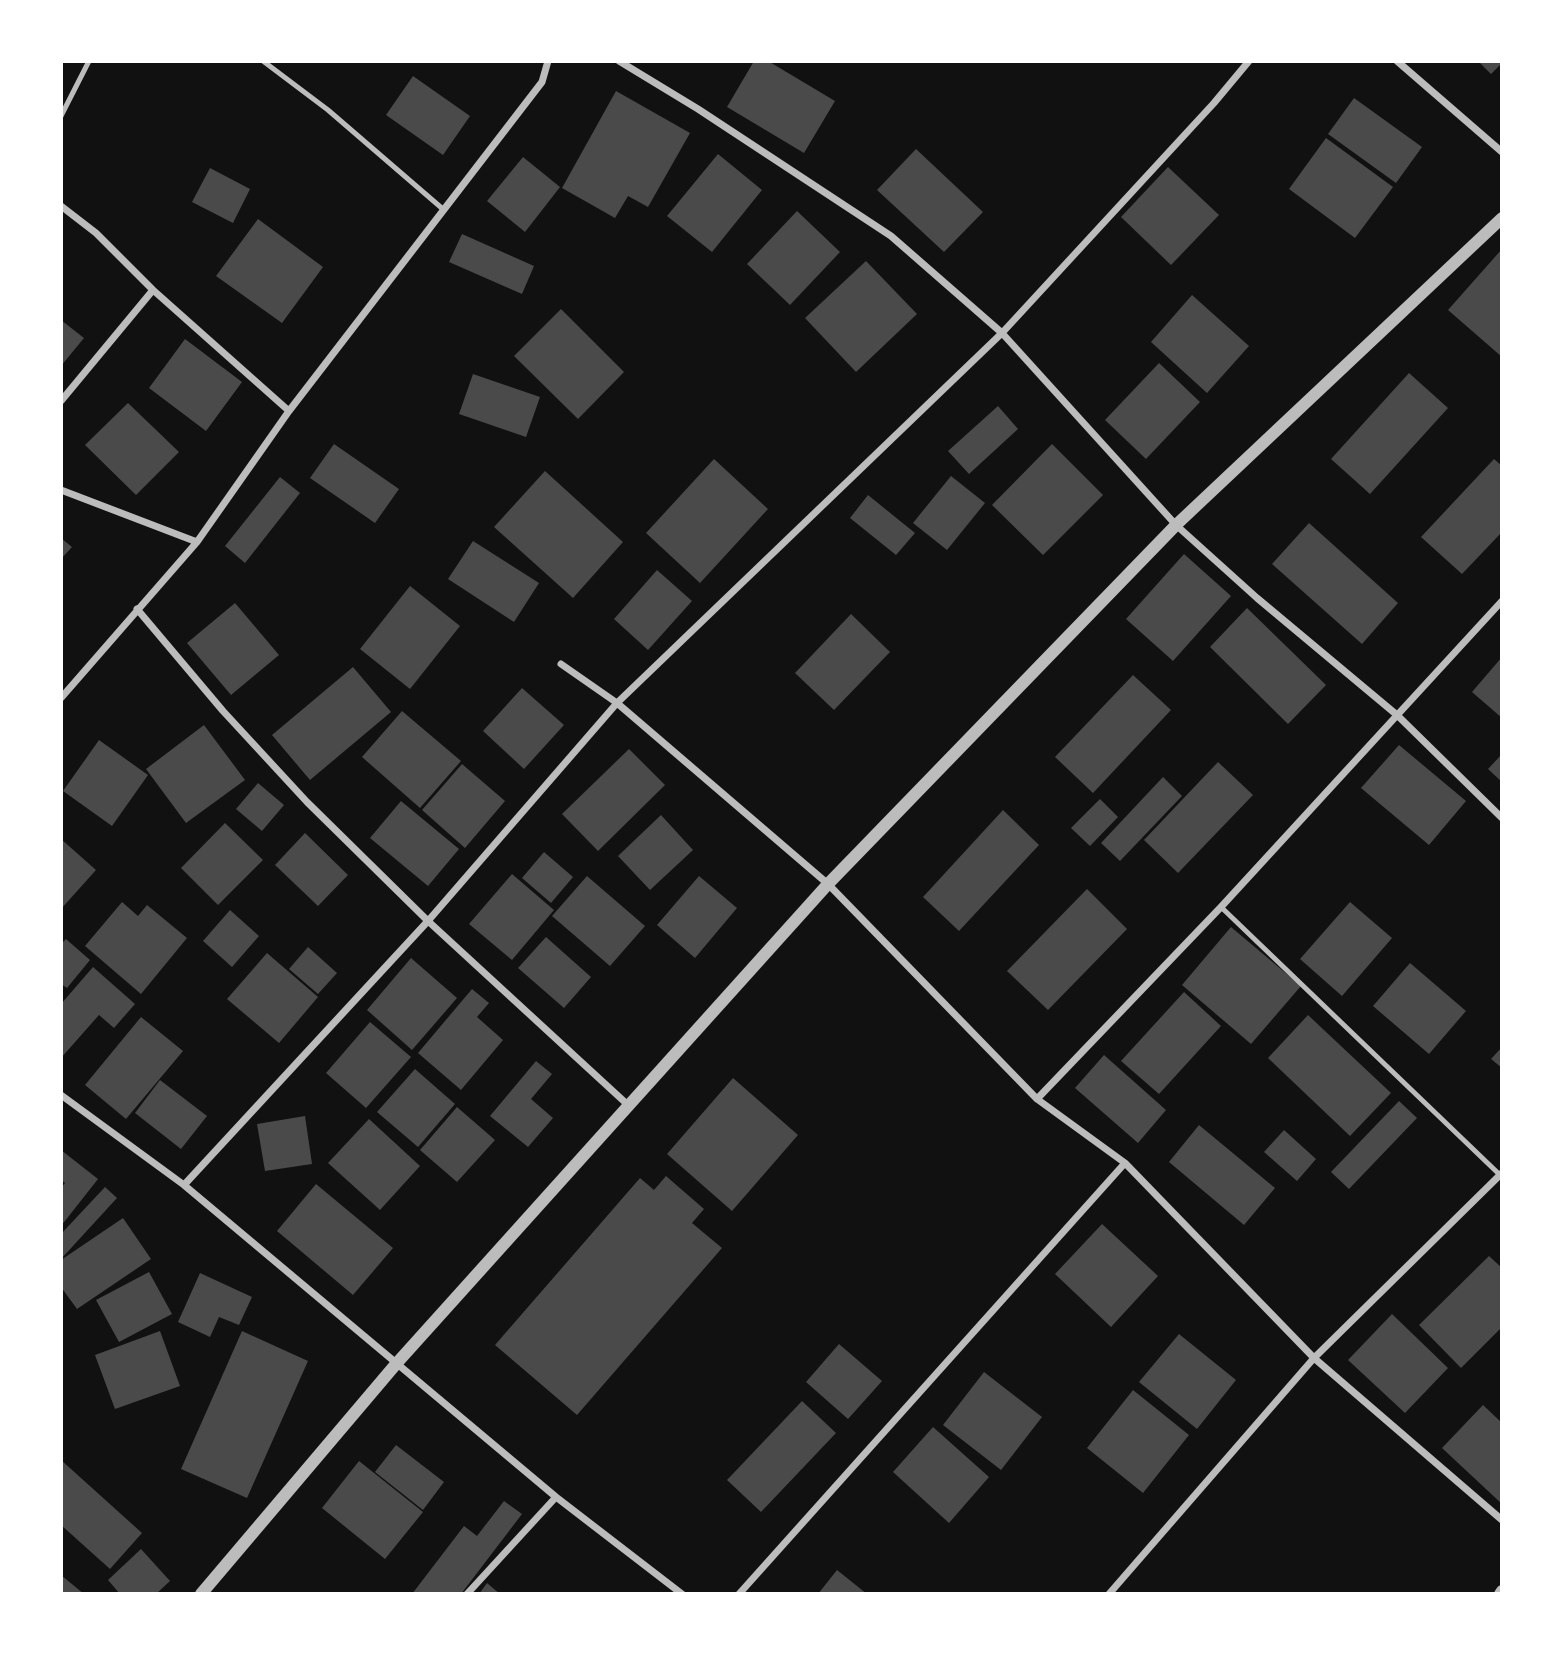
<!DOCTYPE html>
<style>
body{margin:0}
#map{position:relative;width:1563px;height:1655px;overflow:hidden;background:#111;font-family:Raleway,sans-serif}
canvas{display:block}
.frame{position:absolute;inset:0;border:63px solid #fff;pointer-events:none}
</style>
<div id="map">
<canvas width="1563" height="1655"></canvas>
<div class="frame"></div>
</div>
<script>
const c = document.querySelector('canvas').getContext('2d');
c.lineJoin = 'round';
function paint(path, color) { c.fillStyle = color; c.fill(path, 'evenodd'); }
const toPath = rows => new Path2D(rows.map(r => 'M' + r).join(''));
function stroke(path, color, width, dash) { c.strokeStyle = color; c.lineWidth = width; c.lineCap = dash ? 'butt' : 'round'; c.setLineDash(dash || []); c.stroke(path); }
const building = toPath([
 [754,61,768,61,835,101,804,153,727,107],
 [1478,61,1502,61,1502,63,1491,74],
 [413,76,470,116,443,155,386,115],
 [616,91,690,133,648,207,628,196,615,218,562,188],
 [1354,98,1422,147,1396,183,1328,134],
 [1326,138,1393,187,1355,238,1289,189],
 [916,149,983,212,944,252,877,190],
 [718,154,762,190,712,252,667,216],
 [523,157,560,187,525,232,487,201],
 [1168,167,1219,215,1171,265,1121,217],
 [210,168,250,189,233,223,192,202],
 [797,211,840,252,790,305,747,264],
 [258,219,323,267,282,323,216,276],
 [462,234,534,266,522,294,449,262],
 [1502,249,1502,357,1448,310],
 [866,261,917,314,856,372,805,318],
 [1192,295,1249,346,1207,393,1151,342],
 [561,309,624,372,578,419,514,356],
 [61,320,84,338,61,366],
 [185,339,242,382,206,431,149,388],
 [1159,363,1200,402,1146,459,1105,420],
 [1409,373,1448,408,1370,494,1331,459],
 [473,374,540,397,526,437,459,414],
 [128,403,179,452,136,495,85,445],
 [998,406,1018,429,969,474,948,451],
 [334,444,399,489,375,523,310,478],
 [1052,444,1103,495,1043,555,992,505],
 [714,459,768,509,700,583,646,533],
 [1494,459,1502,466,1502,532,1462,574,1421,537],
 [545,471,623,542,573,598,494,527],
 [951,476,985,503,947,550,913,523],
 [280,477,300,493,245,563,225,546],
 [868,495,915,533,896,555,850,518],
 [1309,523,1398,603,1362,644,1272,564],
 [61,538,72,547,61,559],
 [473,541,539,583,514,622,448,579],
 [1184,554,1231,596,1173,661,1126,619],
 [657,570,692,601,648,650,614,619],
 [410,586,460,626,410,689,360,649],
 [235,603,279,655,231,695,187,643],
 [1247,608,1326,685,1288,724,1210,647],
 [851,614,890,652,834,710,795,673],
 [1502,657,1502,718,1472,692],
 [353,667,391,712,310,780,272,735],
 [1133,675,1171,710,1093,793,1055,757],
 [522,688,564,725,524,769,483,731],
 [402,711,461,761,420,808,362,757],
 [204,725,245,780,186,823,146,769],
 [99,740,148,775,112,826,63,791],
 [1399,745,1466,801,1429,845,1361,788],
 [629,749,665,785,598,851,562,814],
 [1502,754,1502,782,1488,769],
 [1218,762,1253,795,1178,873,1144,840],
 [462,764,505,801,465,848,422,810],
 [1163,777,1182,796,1120,861,1101,843],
 [258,783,284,805,262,831,236,809],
 [1100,799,1118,817,1090,846,1071,828],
 [401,801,459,849,428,886,370,838],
 [1003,810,1039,845,959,931,923,897],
 [661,815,693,850,650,890,618,856],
 [225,823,263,860,218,905,181,868],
 [305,833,348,875,318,906,275,865],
 [61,839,96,870,61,909],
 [544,852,573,877,551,903,522,878],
 [512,874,554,910,512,960,469,924],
 [587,876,645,926,610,966,552,916],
 [699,876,737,908,695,958,657,925],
 [1087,889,1127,929,1048,1010,1007,971],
 [122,902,138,916,147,905,187,938,141,994,85,946],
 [1350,902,1392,938,1342,996,1300,959],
 [230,910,259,936,232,967,203,941],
 [1231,927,1301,986,1251,1044,1182,985],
 [546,937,591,977,564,1008,518,968],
 [66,939,90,960,67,988,61,984,61,944],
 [308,947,337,973,318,994,289,969],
 [267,953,318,997,279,1043,227,999],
 [411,958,457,998,412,1050,367,1010],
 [1410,963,1466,1011,1429,1054,1373,1006],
 [93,967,135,1004,114,1028,99,1015,61,1058,61,1004],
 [472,989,489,1003,477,1017,503,1040,461,1090,418,1053],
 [1184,992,1221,1026,1159,1094,1121,1061],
 [1308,1015,1391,1093,1350,1136,1268,1058],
 [141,1017,183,1051,126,1119,85,1085],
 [370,1022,411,1057,366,1108,326,1073],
 [1502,1047,1502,1068,1491,1059],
 [1104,1055,1166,1110,1138,1143,1075,1088],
 [536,1061,552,1074,531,1099,553,1118,528,1147,490,1116],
 [415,1069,455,1104,418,1147,377,1112],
 [733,1078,798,1135,732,1211,667,1154],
 [160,1080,207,1116,181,1149,135,1113],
 [1399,1101,1417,1118,1349,1189,1331,1172],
 [457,1107,495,1140,457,1182,420,1150],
 [305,1116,312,1164,265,1171,257,1124],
 [369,1119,420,1166,380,1210,328,1163],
 [1199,1125,1275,1188,1244,1225,1169,1162],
 [1284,1130,1316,1159,1297,1181,1264,1152],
 [61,1150,98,1179,61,1226,61,1188,65,1183,61,1180],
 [666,1176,704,1209,692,1223,722,1248,577,1415,495,1345,640,1178,654,1190],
 [316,1184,393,1248,353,1295,277,1231],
 [105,1187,117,1198,61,1259,61,1234],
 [123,1218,151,1259,77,1309,61,1287,61,1260],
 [1102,1224,1158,1276,1111,1327,1055,1274],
 [1489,1256,1502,1268,1502,1327,1461,1368,1419,1325],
 [149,1272,172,1314,119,1342,96,1300],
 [200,1273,252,1297,239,1325,219,1317,210,1337,178,1322],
 [1392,1314,1448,1368,1405,1413,1348,1360],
 [160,1331,180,1386,115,1409,95,1355],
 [242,1331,308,1361,247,1498,181,1469],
 [1179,1334,1236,1380,1197,1429,1139,1382],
 [839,1344,882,1381,848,1419,806,1382],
 [984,1372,1042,1417,1001,1470,943,1425],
 [1133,1390,1189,1435,1143,1493,1087,1448],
 [802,1401,836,1433,761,1512,727,1480],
 [1483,1405,1502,1423,1502,1504,1442,1448],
 [933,1427,989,1477,949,1523,893,1472],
 [396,1445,444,1482,423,1510,375,1472],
 [61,1460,142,1533,110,1569,61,1525],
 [359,1461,423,1512,385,1559,322,1508],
 [504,1501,522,1514,461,1594,412,1594,464,1526,477,1536],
 [141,1549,170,1581,156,1594,120,1594,108,1580],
 [837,1570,867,1594,818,1594],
 [61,1575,84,1594,61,1594],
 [487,1583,500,1594,479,1594]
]);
const service = toPath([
 [263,61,328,110,444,210],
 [61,116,89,61],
 [1221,907,1500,1175]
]);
const minor = toPath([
 [619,61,698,109,891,236,1002,333,1176,525,1257,598,1397,715,1502,818],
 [1397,61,1502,152],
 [61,206,96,233,153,290,289,411],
 [61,401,153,290],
 [61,490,197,542],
 [137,609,223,711,307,802,428,921,628,1105],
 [561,664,617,703,828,884,1037,1099,1125,1163,1314,1358,1502,1520],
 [61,698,197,542,289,411,542,82,548,61],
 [61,1095,184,1185,556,1497,682,1594],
 [1037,1099,1221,907,1502,601],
 [184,1185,428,921,617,703,1002,333,1214,103,1249,61],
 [467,1594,556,1497],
 [739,1594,1125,1163],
 [1109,1594,1314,1358,1502,1173]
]);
const tertiary = toPath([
 [201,1594,396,1364,828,884,1176,525,1502,218],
 [1500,1594,1502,1591]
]);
paint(building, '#4a4a4a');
stroke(service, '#bcbcbc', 5);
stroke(minor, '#bcbcbc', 7);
stroke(tertiary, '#bcbcbc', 12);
</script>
